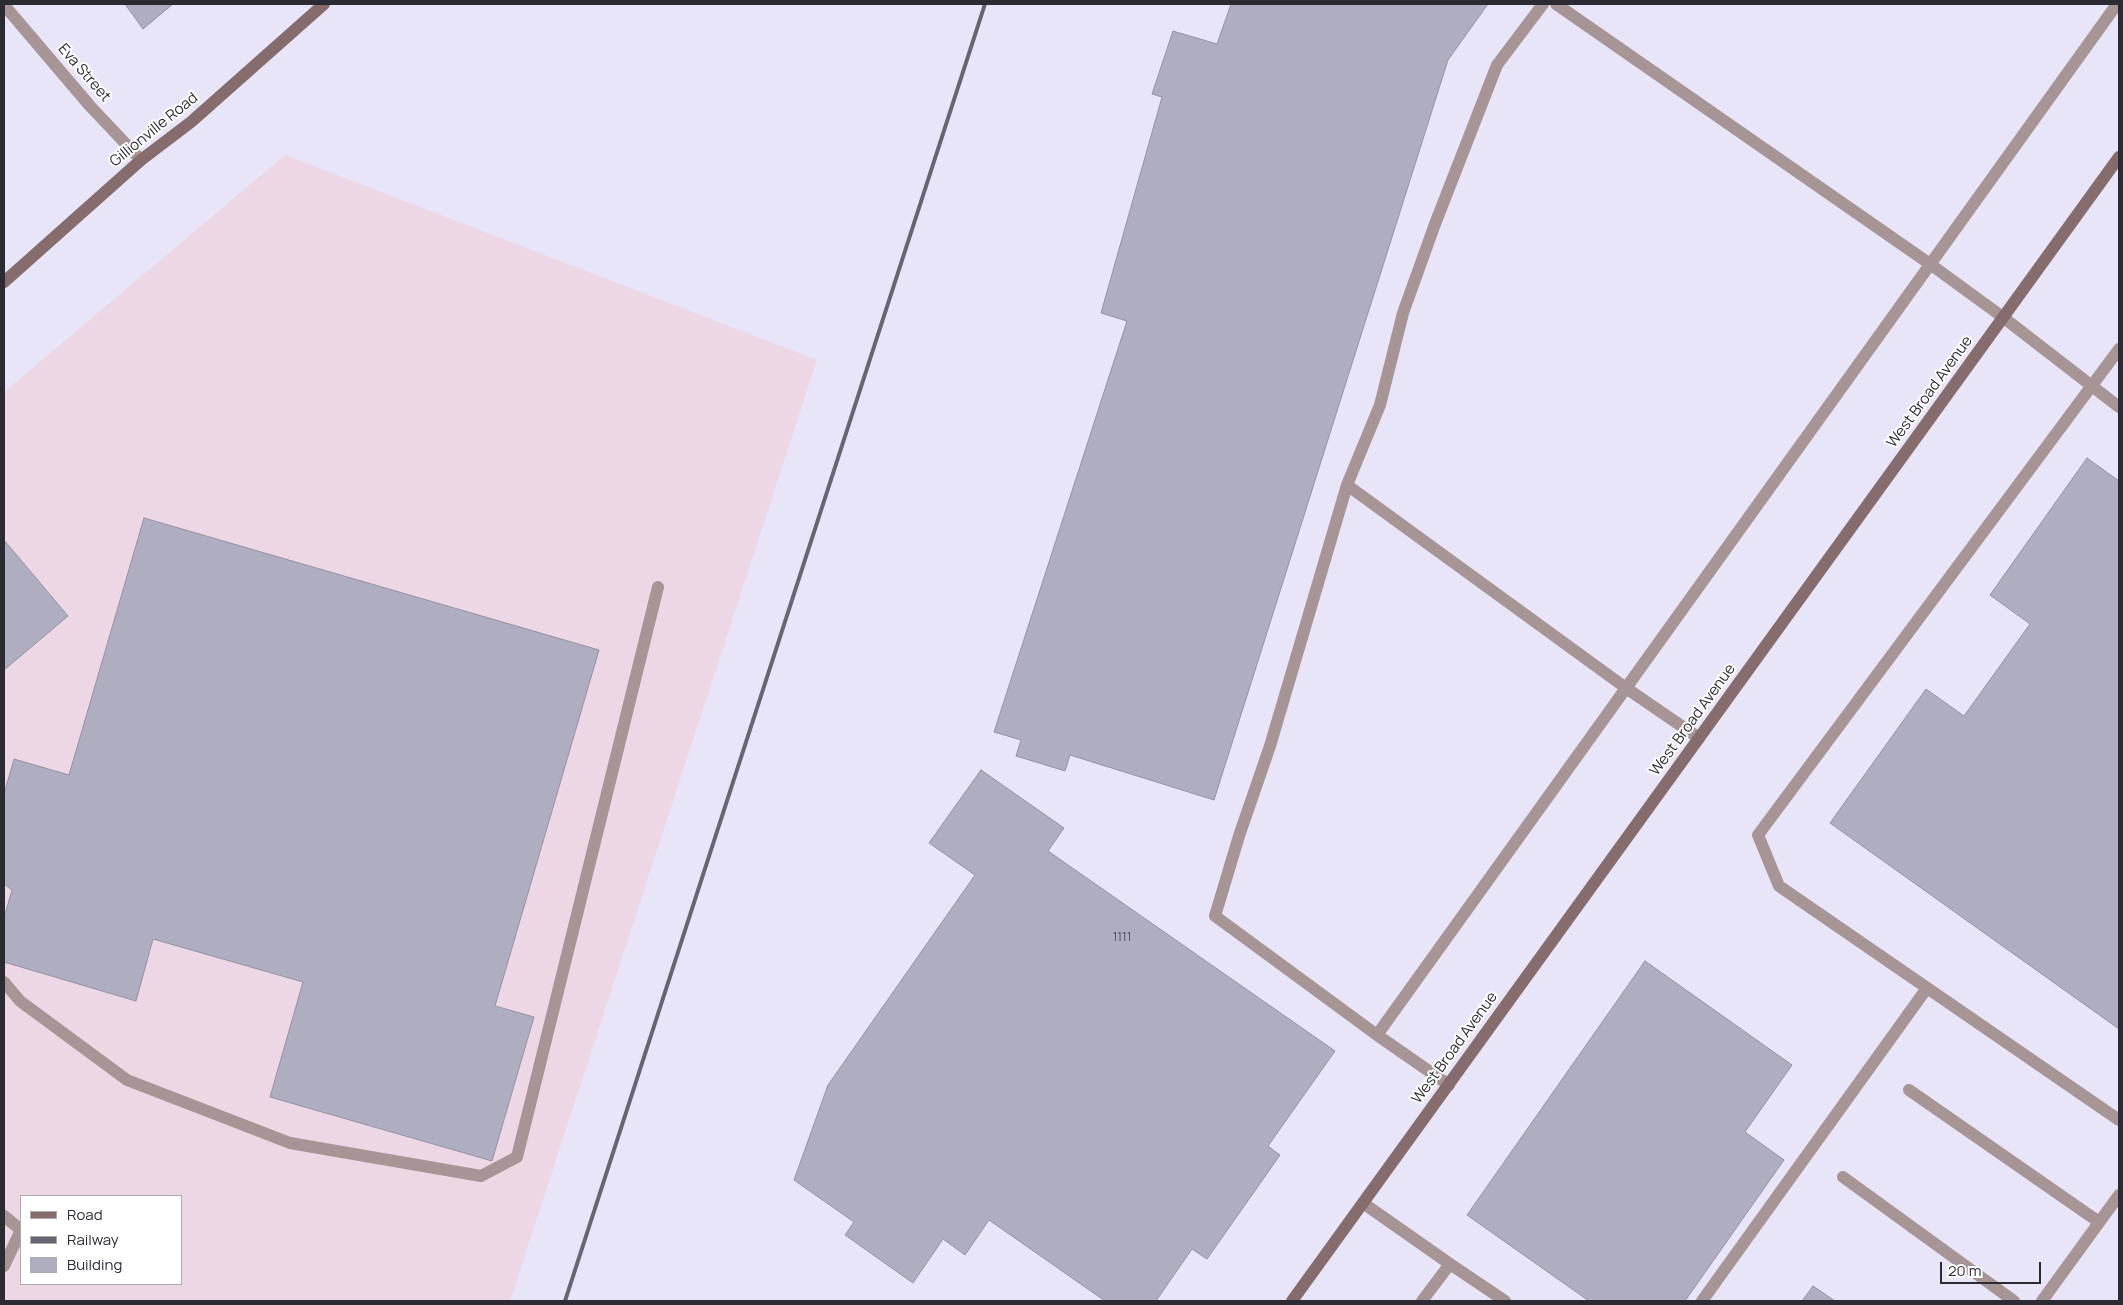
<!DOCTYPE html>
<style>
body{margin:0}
#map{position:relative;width:2123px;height:1305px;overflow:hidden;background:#e8e5f9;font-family:Manrope,sans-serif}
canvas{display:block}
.frame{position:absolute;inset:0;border:5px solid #2c2b33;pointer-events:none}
.legend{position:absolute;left:20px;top:1195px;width:162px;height:90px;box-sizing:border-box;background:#fff;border:1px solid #abaaad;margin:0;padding:6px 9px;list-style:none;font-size:15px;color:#2c2b33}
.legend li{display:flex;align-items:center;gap:10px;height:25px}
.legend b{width:25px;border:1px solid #abaaad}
.scale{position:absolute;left:1940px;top:1262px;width:101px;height:22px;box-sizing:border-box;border:2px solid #2c2b33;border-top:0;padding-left:6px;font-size:15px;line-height:18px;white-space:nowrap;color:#2c2b33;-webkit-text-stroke:4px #fff;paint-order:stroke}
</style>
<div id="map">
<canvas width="2123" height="1305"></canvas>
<div class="frame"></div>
<ul class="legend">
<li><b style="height:6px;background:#866c6c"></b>Road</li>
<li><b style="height:6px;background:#666571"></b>Railway</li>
<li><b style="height:14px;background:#afaec0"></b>Building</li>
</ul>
<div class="scale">20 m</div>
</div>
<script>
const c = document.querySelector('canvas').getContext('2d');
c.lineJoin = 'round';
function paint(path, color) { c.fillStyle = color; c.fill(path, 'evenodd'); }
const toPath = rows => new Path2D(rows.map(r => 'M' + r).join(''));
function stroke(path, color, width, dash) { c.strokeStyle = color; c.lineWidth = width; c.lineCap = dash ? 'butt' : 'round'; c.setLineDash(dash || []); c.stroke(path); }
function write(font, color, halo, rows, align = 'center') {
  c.font = font + ' Manrope,sans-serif'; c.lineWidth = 4; c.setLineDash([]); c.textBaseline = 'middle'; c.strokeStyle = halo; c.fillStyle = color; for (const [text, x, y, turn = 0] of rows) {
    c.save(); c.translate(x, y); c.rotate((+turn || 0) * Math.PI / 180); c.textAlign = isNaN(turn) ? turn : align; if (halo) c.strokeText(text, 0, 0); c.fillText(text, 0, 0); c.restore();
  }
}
const industrial = toPath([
 [285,155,817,360,510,1301,4,1301,4,392],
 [21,1196,181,1196,181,1284,21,1284]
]);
const building = toPath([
 [125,4,173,4,143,29,125,4],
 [1231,4,1488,4,1448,60,1214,800,1070,755,1065,771,1016,756,1021,740,994,732,1127,321,1101,313,1162,97,1152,94,1173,31,1217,44,1231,4],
 [2087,458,2119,481,2119,1029,1830,823,1926,689,1964,716,2030,624,1990,595,2087,458],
 [144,518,599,650,495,1006,534,1017,492,1161,270,1097,303,982,153,939,136,1001,4,962,4,918,12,890,4,884,4,794,14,759,69,775,144,518],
 [4,540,68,616,4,670,4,540],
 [981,770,1064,828,1048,851,1335,1051,1268,1146,1280,1155,1207,1259,1192,1249,1156,1301,1105,1301,989,1220,965,1255,943,1239,913,1283,845,1235,854,1222,794,1180,828,1085,975,875,929,843,981,770],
 [1645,961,1792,1065,1745,1132,1784,1160,1685,1301,1589,1301,1467,1215,1645,961],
 [1813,1286,1835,1301,1802,1301,1813,1286]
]);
const lane = toPath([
 [1556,4,1930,264,2004,318,2119,407],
 [2119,349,1758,835,1779,886,2119,1120],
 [1347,485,1626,688,1699,738],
 [4,982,20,1001,127,1080,290,1143,481,1176,517,1157,658,587],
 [1377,1035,2117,4],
 [1449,1085,1377,1035,1215,916,1239,836,1270,746,1347,485,1380,405,1403,313,1435,224,1497,65,1543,4],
 [1909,1090,2099,1222],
 [1843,1177,2014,1301],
 [1363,1203,1450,1264,1422,1301],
 [4,1216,21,1230,4,1266],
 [1450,1264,1505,1301],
 [1702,1301,1927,988],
 [2042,1301,2119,1195]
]);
const street = toPath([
 [4,5,90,106,141,160]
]);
const secondary = toPath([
 [4,282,141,160,191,122,324,4],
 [1292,1301,2119,157]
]);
const rail = toPath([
 [565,1301,985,4]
]);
const numberNames = [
 ["1111",1122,938]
];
const streetNames = [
 ["Eva Street",84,73,49],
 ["Gillionville Road",154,130,-39],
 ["West Broad Avenue",1930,392,-54],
 ["West Broad Avenue",1693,720,-54],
 ["West Broad Avenue",1455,1048,-54]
];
paint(industrial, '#edd7e4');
paint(building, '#afaec0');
stroke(building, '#9392a4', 1);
stroke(lane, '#a79494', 12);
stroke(street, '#a79494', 12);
stroke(secondary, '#866c6c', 12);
stroke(rail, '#666571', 4);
write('12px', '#4d4c56', null, numberNames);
write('15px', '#2c2b33', '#fff', streetNames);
</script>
